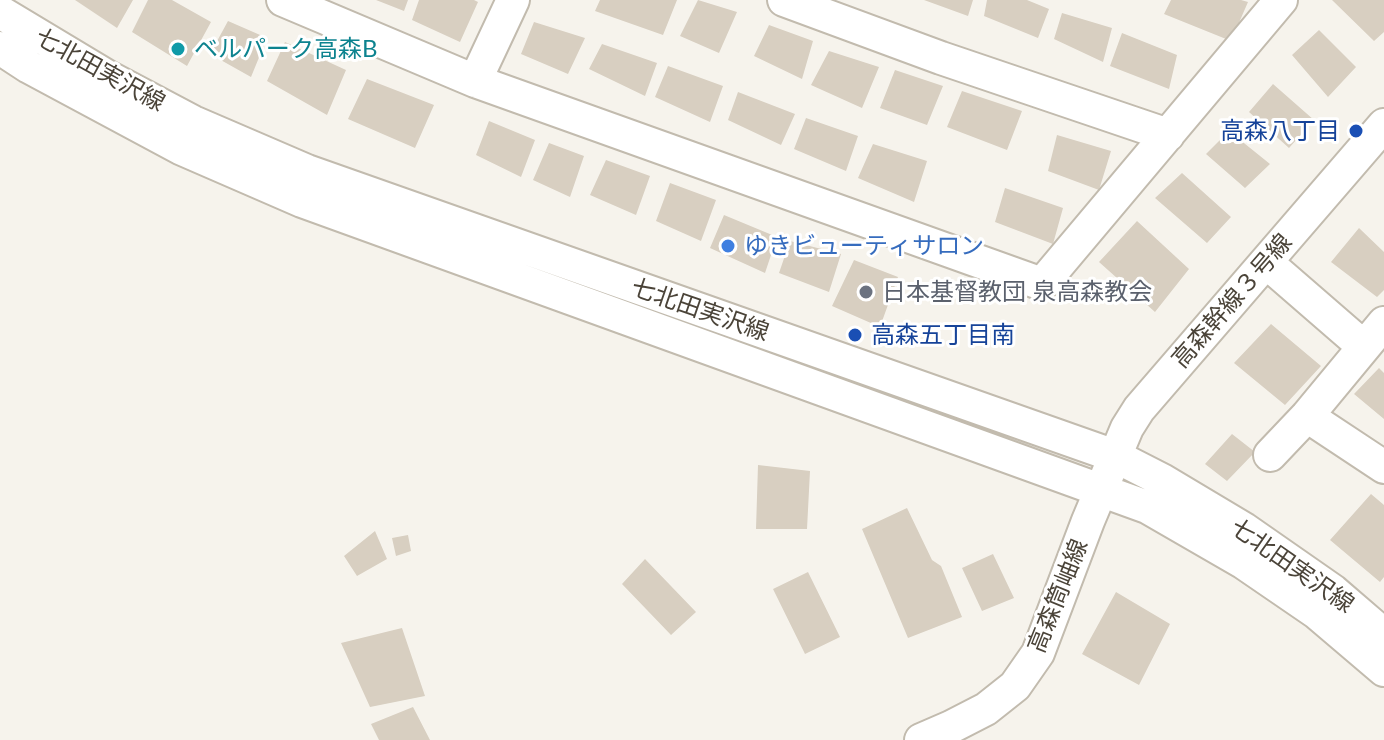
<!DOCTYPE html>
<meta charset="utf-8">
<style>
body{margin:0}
canvas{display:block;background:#f6f3ec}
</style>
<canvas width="1384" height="740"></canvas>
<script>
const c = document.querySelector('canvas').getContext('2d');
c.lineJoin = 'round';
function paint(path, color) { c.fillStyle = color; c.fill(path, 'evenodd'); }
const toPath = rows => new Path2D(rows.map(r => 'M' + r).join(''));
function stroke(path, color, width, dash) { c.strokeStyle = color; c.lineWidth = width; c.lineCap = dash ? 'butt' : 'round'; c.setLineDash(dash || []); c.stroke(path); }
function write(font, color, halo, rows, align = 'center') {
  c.font = font + ' Lato,"Noto Sans JP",sans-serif'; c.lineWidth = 6; c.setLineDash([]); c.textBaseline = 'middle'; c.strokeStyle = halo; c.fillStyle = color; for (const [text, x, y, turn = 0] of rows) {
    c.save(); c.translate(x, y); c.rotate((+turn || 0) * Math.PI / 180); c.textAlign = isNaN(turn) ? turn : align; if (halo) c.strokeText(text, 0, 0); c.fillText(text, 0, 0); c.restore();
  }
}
const building = toPath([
 [75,0,133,0,117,28],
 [148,0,172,0,211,22,187,66,132,32],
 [376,0,408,0,404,11],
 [419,0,474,0,478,2,460,42,412,20],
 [600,0,677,0,663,35,595,11],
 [698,0,737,12,719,53,680,36],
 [924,0,973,0,968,16],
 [987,0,1027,0,1049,9,1038,38,984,16],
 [1171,0,1241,0,1248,2,1231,41,1164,14],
 [1332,0,1384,0,1384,32,1374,41],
 [1062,13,1112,28,1103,62,1054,39],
 [228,21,267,38,251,77,210,54],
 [534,22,585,38,568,74,521,54],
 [769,25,813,41,802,79,754,56],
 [1319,30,1356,67,1328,97,1292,55],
 [1122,33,1177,55,1169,89,1110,66],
 [285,42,346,70,327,115,267,81],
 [602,44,657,63,645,96,589,69],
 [829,51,879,67,862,108,811,85],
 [668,66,723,86,710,122,655,97],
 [895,70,943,86,927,125,880,108],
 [367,79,434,105,415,148,348,119],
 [1273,84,1314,120,1289,148,1249,112],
 [962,91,1022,111,1007,150,947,127],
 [738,92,795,114,781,145,728,120],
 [806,118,858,136,846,171,794,149],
 [489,121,535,140,521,177,476,155],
 [1229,131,1270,164,1245,188,1206,154],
 [1057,135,1111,151,1099,190,1048,171],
 [549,143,584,156,570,197,533,180],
 [873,144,927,161,914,202,858,178],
 [606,160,650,176,636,215,590,195],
 [1182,173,1231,217,1207,243,1155,198],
 [670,183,716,200,701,241,656,221],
 [1005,188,1063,208,1053,244,995,222],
 [724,215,777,237,765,273,710,248],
 [1137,221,1189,269,1155,312,1099,262],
 [1359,228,1384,252,1384,290,1377,297,1331,262],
 [790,241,841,254,829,292,779,273],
 [854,260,898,277,880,327,832,306],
 [1271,324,1321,366,1285,405,1234,363],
 [1379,368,1384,373,1384,419,1354,394],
 [1232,434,1255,452,1227,481,1205,464],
 [758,465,810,471,807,529,756,529],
 [1371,494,1384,505,1384,577,1380,582,1330,540],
 [907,508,932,560,941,566,962,617,908,638,862,529],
 [375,531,387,559,357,576,344,556],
 [408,535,411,551,396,556,392,538],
 [993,554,1014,598,982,611,962,568],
 [645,559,696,612,671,635,622,584],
 [808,572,840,637,805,654,773,589],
 [1116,592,1170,624,1139,685,1082,654],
 [402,628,425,696,370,707,341,643],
 [413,707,430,740,379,740,371,724]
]);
const minor = toPath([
 [283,0,475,81,1042,284,1281,0],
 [784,0,941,58,1168,135],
 [0,12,108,77,193,122,307,171,1115,456,1162,480,1244,529,1333,591,1384,635],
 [0,48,29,67,180,148,302,201,1147,507,1244,563,1317,613,1384,670],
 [475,81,513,0],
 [1266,262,1364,347],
 [1307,416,1384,467],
 [1270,455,1307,416,1384,323],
 [921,740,951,727,986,709,1015,686,1038,653,1088,521,1127,428,1139,409,1384,125]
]);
const markers = [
 [178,49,8,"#0f9aa8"],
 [1356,131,8,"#1a4fb4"],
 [728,246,8,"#3f7fe0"],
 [866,292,8,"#6b7280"],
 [855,335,8,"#1a4fb4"]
];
const cultureNames = [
 ["ベルパーク高森B",194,49]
];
const streetNames = [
 ["七北田実沢線",100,70,29],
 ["高森幹線３号線",1232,301,-49],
 ["七北田実沢線",700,310,19],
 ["七北田実沢線",1292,566,35],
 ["高森筒岫線",1058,596,-68]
];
const transitNames = [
 ["高森八丁目",1340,131],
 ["高森五丁目南",871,335,"left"]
];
const shopNames = [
 ["ゆきビューティサロン",744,246]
];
const worshipNames = [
 ["日本基督教団 泉高森教会",882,292]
];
paint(building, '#d8cfc1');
stroke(minor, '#c2bbae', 36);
stroke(minor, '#fff', 32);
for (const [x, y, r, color] of markers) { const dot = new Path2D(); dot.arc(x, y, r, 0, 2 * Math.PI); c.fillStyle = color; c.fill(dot); stroke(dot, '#fff', 3); }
write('24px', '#0d838f', '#fff', cultureNames, 'left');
write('24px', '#4b4439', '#fff', streetNames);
write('24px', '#164399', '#fff', transitNames, 'right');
write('24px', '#366cbe', '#fff', shopNames, 'left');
write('24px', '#5b616d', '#fff', worshipNames, 'left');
</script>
